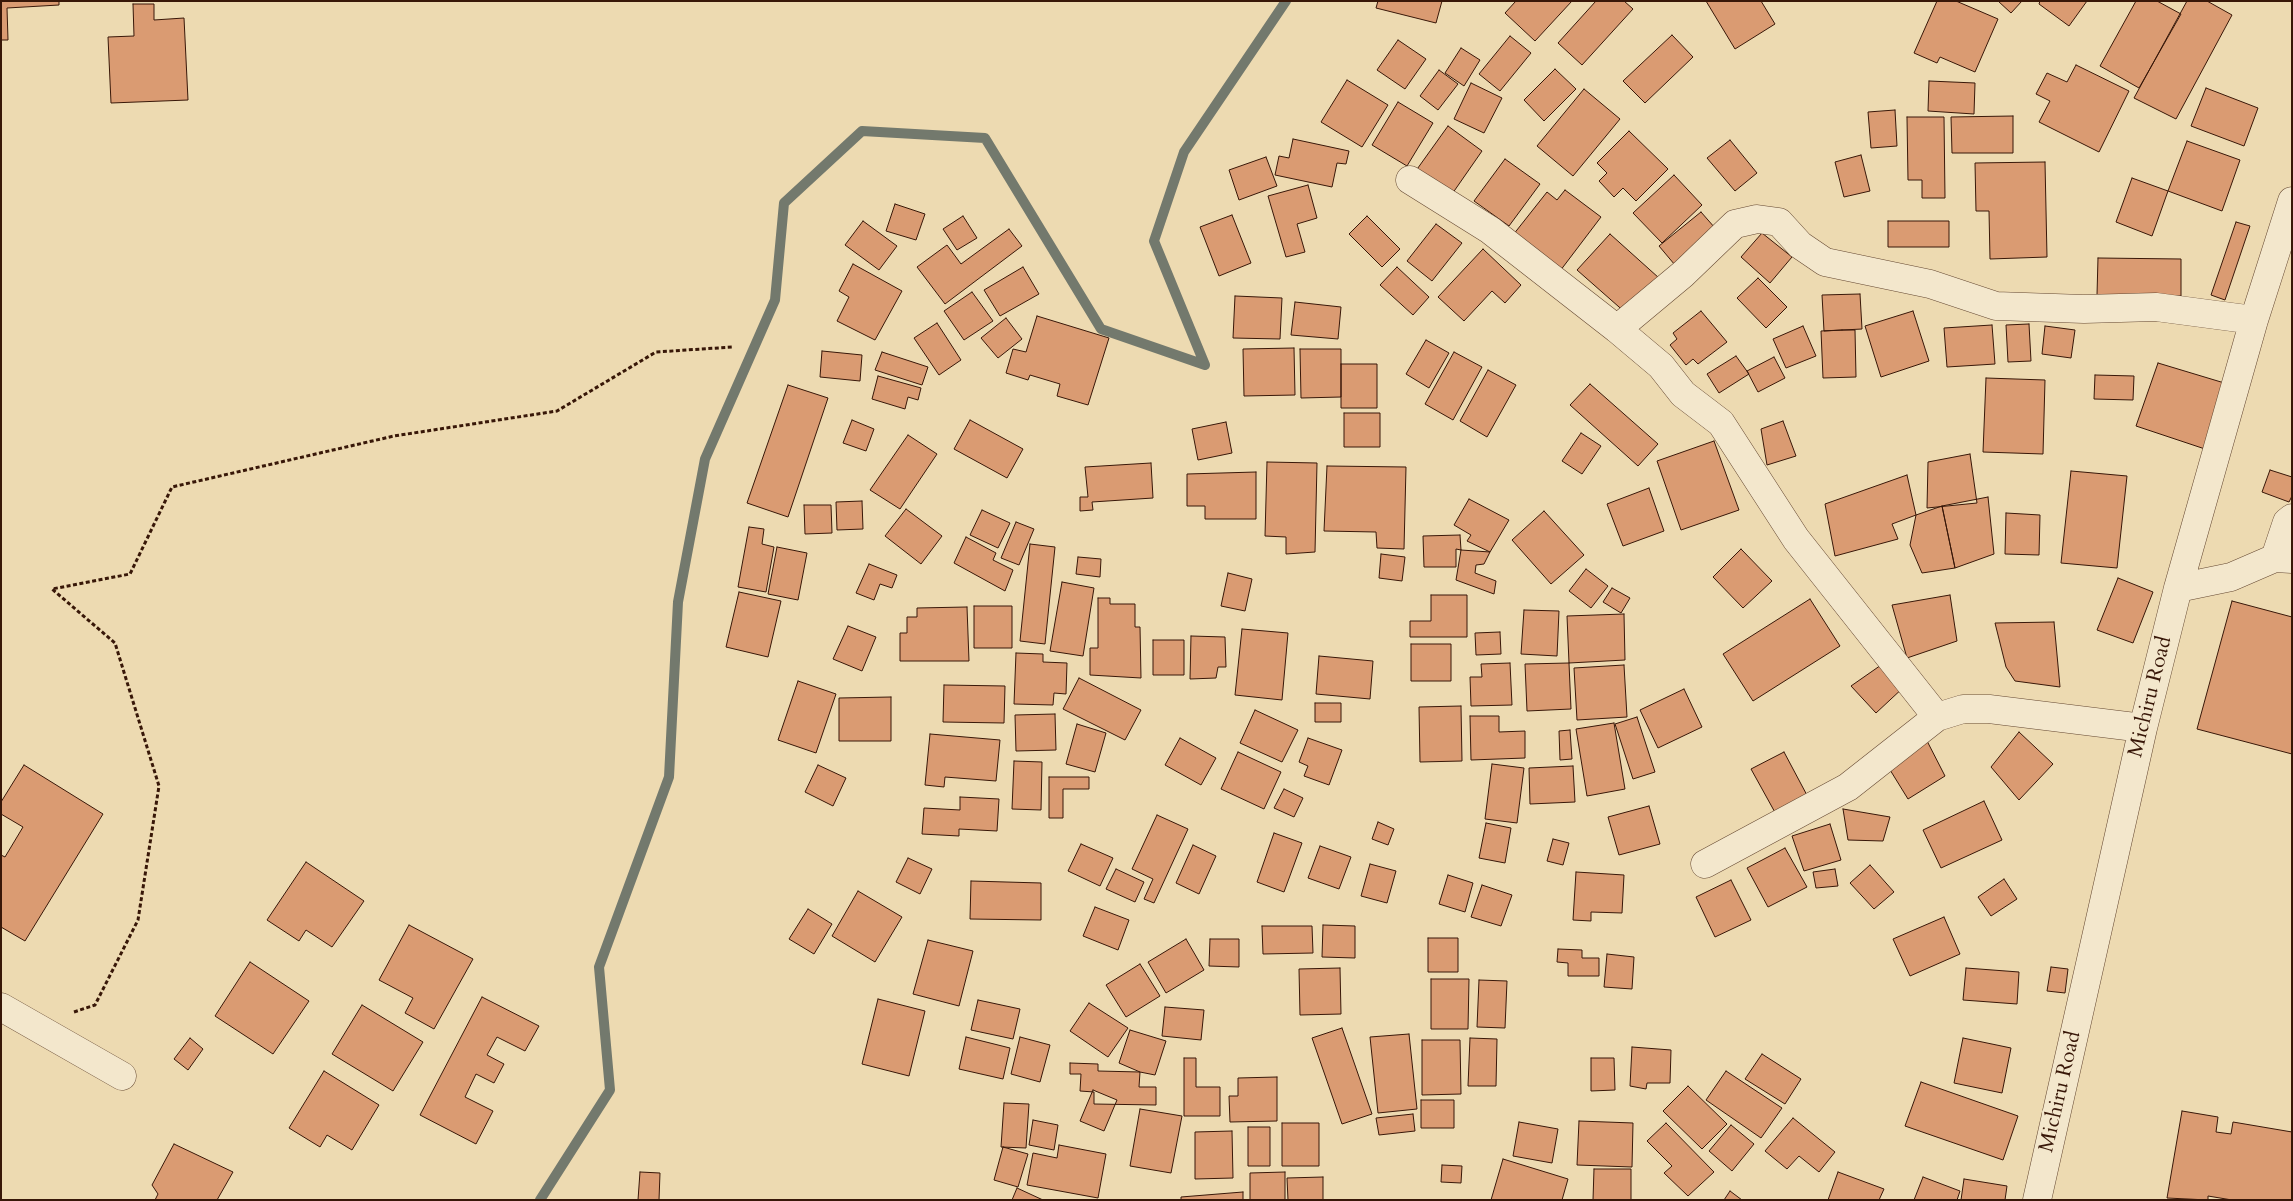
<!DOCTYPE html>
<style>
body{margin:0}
#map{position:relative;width:2293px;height:1201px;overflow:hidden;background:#eddab1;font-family:Cardo,serif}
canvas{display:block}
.frame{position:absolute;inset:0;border:2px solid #381708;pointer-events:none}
</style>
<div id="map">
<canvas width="2293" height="1201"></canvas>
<div class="frame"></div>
</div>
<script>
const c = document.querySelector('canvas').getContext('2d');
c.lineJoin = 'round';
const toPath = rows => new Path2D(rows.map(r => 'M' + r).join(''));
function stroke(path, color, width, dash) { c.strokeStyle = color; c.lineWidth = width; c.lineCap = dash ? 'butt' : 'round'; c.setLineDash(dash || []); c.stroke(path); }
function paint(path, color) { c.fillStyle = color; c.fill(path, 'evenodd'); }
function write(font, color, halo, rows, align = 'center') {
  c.font = font + ' Cardo,serif'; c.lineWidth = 4; c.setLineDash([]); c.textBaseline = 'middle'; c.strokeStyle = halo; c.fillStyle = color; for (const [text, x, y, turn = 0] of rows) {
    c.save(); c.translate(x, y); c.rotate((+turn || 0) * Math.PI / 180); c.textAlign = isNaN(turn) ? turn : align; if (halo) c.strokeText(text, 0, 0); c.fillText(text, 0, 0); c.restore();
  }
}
const stream = toPath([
 [540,1200,610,1090,599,967,669,777,678,602,705,459,775,300,784,203,862,131,985,138,1101,329,1205,365,1154,241,1184,152,1286,1]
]);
const building = toPath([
 [1,1,59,1,59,5,7,8,8,40,1,40,1,1],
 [1378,1,1442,1,1436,23,1376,8,1378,1],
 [1516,1,1572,1,1535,41,1505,13,1516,1],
 [1596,1,1624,1,1633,9,1582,65,1558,43,1596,1],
 [1706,1,1761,1,1775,24,1735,49,1706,1],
 [1937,1,1956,1,1998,19,1975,72,1940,57,1937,63,1914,53,1937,1],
 [1998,1,2022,1,2011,13,1998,1],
 [2040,1,2087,1,2069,26,2039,4,2040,1],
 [2136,1,2157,1,2181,14,2139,88,2100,66,2136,1],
 [2187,1,2207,1,2232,15,2176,119,2134,98,2187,1],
 [133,4,154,4,154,20,184,18,188,100,111,103,108,37,134,36,133,4],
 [1672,35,1693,57,1645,103,1623,81,1672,35],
 [1510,36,1531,53,1500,91,1479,74,1510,36],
 [1398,40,1426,59,1405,89,1377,70,1398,40],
 [1461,48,1480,60,1464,86,1445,73,1461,48],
 [2076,65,2129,91,2099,152,2039,122,2050,101,2036,94,2047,73,2067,82,2076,65],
 [1555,69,1576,89,1544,121,1524,100,1555,69],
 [1439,70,1458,84,1438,110,1420,96,1439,70],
 [1347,80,1388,105,1362,147,1321,122,1347,80],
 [1929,81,1975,83,1974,114,1928,111,1929,81],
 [1471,83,1502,98,1484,133,1454,119,1471,83],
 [2206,88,2258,108,2244,146,2191,126,2206,88],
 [1584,89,1620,119,1573,176,1537,146,1584,89],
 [1398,102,1433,123,1407,166,1372,145,1398,102],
 [1895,110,1897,146,1871,148,1868,112,1895,110],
 [2013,116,2013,153,1952,153,1951,117,2013,116],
 [1907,117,1944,117,1945,198,1922,198,1922,180,1908,180,1907,117],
 [1448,126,1482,151,1450,197,1415,172,1448,126],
 [1629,131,1668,169,1636,201,1623,188,1614,197,1599,181,1607,173,1597,163,1629,131],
 [1293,139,1349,151,1346,164,1337,163,1332,187,1275,175,1279,156,1289,158,1293,139],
 [1730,140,1757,173,1735,191,1707,158,1730,140],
 [2187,141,2240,160,2222,211,2168,191,2187,141],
 [1861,155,1870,191,1844,197,1835,162,1861,155],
 [1266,157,1277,186,1239,200,1229,170,1266,157],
 [1505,159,1540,184,1509,226,1474,201,1505,159],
 [2045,162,2047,257,1990,259,1989,211,1976,211,1975,163,2045,162],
 [1674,175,1702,205,1662,243,1633,213,1674,175],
 [2132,178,2168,191,2152,236,2116,222,2132,178],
 [1308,185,1317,218,1297,224,1305,252,1286,257,1268,196,1308,185],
 [1565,190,1601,217,1560,271,1513,235,1547,192,1557,200,1565,190],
 [895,204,925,214,916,240,886,231,895,204],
 [1701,212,1722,236,1680,271,1659,246,1701,212],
 [1232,215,1251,263,1219,276,1200,227,1232,215],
 [963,216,977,238,957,250,943,229,963,216],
 [1367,216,1400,249,1382,267,1349,234,1367,216],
 [863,221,897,246,879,270,845,245,863,221],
 [1888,221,1949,221,1949,247,1888,247,1888,221],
 [2236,222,2250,226,2225,300,2211,295,2236,222],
 [1436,224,1462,243,1432,281,1407,261,1436,224],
 [1009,229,1022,246,945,304,917,267,947,245,961,264,1009,229],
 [1762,233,1792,257,1770,283,1741,257,1762,233],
 [1610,234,1659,278,1627,314,1577,270,1610,234],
 [1483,249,1521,285,1505,303,1492,291,1464,321,1438,297,1483,249],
 [2098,258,2181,259,2181,296,2097,295,2098,258],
 [853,264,902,291,875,340,837,321,849,297,839,291,853,264],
 [1023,267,1039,294,1000,316,984,290,1023,267],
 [1397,267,1429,297,1413,315,1380,285,1397,267],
 [1758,278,1787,307,1766,328,1737,298,1758,278],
 [972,292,993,321,964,340,944,311,972,292],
 [1860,294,1862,329,1824,331,1822,295,1860,294],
 [1235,296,1282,298,1280,339,1233,338,1235,296],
 [1295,302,1341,307,1338,339,1291,335,1295,302],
 [1701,311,1727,342,1698,364,1693,359,1686,365,1670,345,1677,339,1673,333,1701,311],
 [1913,311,1929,361,1881,377,1865,326,1913,311],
 [1037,316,1109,338,1088,405,1057,396,1060,384,1030,375,1028,380,1006,373,1013,349,1026,352,1037,316],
 [1006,318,1022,339,998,358,981,338,1006,318],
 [937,323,961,360,939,375,914,338,937,323],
 [2029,324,2031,361,2008,362,2006,325,2029,324],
 [1992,325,1995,364,1947,367,1944,328,1992,325],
 [1803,326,1816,356,1786,368,1773,339,1803,326],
 [2045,326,2075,330,2071,358,2042,354,2045,326],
 [1842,330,1855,330,1856,377,1823,378,1821,331,1842,330],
 [1426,340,1449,353,1429,388,1406,374,1426,340],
 [1294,348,1295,395,1244,396,1243,349,1294,348],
 [1300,349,1341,349,1341,397,1301,398,1300,349],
 [822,351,862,355,860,381,820,377,822,351],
 [882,352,928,367,922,385,875,370,882,352],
 [1454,352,1482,367,1453,420,1425,404,1454,352],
 [1736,356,1749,374,1719,393,1707,374,1736,356],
 [1774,357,1785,378,1758,392,1747,371,1774,357],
 [2158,363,2231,385,2208,450,2136,426,2158,363],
 [1341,364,1377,364,1377,408,1341,408,1341,364],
 [1488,370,1516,385,1487,437,1460,421,1488,370],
 [2095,375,2134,376,2133,400,2094,399,2095,375],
 [878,376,921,388,918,400,908,397,905,409,872,399,878,376],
 [1986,378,2045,380,2043,454,1983,452,1986,378],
 [1590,384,1658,444,1638,466,1570,405,1590,384],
 [788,385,828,398,788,517,747,503,788,385],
 [1344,413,1380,413,1380,447,1344,447,1344,413],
 [852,420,874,429,866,451,843,443,852,420],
 [970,420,1023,449,1007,478,954,449,970,420],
 [1783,421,1796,456,1767,465,1761,429,1783,421],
 [1226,422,1232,453,1198,460,1192,429,1226,422],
 [1581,433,1601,446,1582,474,1562,461,1581,433],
 [908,435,937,454,900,509,870,490,908,435],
 [1714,441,1739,510,1681,530,1657,461,1714,441],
 [1970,454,1977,503,1927,508,1928,462,1970,454],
 [1267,462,1317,463,1315,552,1286,554,1286,537,1265,536,1267,462],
 [1151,463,1153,498,1092,502,1093,510,1080,511,1080,497,1088,497,1085,467,1151,463],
 [1327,466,1406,467,1404,549,1377,548,1376,532,1324,531,1327,466],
 [2270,470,2292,477,2292,496,2289,502,2262,492,2270,470],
 [2071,471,2127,476,2117,568,2061,563,2071,471],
 [1256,472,1256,519,1205,519,1205,506,1187,506,1187,474,1256,472],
 [1907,475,1916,515,1892,524,1898,539,1835,556,1825,504,1907,475],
 [1649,488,1664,531,1623,546,1607,504,1649,488],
 [1988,497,1994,554,1955,568,1942,506,1988,497],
 [1469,499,1509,520,1490,552,1467,541,1471,535,1454,525,1469,499],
 [862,501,863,529,837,530,836,502,862,501],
 [804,505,831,505,832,533,805,534,804,505],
 [1942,506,1955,568,1922,573,1910,545,1916,515,1942,506],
 [906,509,942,536,921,564,885,536,906,509],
 [982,510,1010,523,998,548,970,535,982,510],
 [1544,511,1584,555,1551,584,1512,540,1544,511],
 [2006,513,2040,515,2039,555,2005,554,2006,513],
 [1016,522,1034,529,1019,565,1001,558,1016,522],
 [749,527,764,529,762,544,774,547,766,592,738,587,749,527],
 [1460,535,1461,550,1456,549,1456,567,1424,567,1423,536,1460,535],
 [966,537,996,553,993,560,1013,570,1005,591,954,563,966,537],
 [1030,544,1055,547,1045,644,1020,641,1030,544],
 [777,547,807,553,798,600,768,594,777,547],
 [1741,549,1772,581,1743,608,1713,577,1741,549],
 [1461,550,1490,552,1484,564,1476,565,1475,573,1496,581,1494,594,1456,580,1461,550],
 [1381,554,1405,557,1402,581,1379,578,1381,554],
 [1078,557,1101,559,1100,577,1076,574,1078,557],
 [869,564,897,575,892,588,880,584,874,600,856,593,869,564],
 [1586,569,1608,586,1591,608,1569,591,1586,569],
 [1228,573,1252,579,1245,611,1221,606,1228,573],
 [2118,578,2153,592,2133,643,2097,630,2118,578],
 [1062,582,1094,588,1083,656,1050,651,1062,582],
 [1612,588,1630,598,1621,613,1603,602,1612,588],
 [739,592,781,601,768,657,726,647,739,592],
 [1431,595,1467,595,1467,637,1410,637,1410,621,1431,621,1431,595],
 [1950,595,1957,641,1907,658,1892,605,1950,595],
 [1098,598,1110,598,1110,604,1135,604,1135,627,1140,627,1141,678,1090,675,1090,648,1098,648,1098,598],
 [1810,599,1840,646,1753,701,1723,654,1810,599],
 [2232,601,2292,617,2292,754,2197,729,2232,601],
 [974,606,1012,606,1012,648,974,648,974,606],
 [967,607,969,661,900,661,900,633,907,633,907,617,917,617,917,608,967,607],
 [1524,610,1559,611,1557,656,1521,654,1524,610],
 [1624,614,1625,660,1569,663,1567,616,1624,614],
 [2054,622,2060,687,2015,681,2006,667,1995,623,2054,622],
 [848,626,876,637,862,671,833,659,848,626],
 [1242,629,1288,633,1282,700,1235,695,1242,629],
 [1500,632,1501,654,1476,655,1475,633,1500,632],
 [1191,636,1225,637,1226,667,1218,667,1216,678,1190,679,1191,636],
 [1153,640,1184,640,1184,675,1153,675,1153,640],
 [1411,644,1451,644,1451,681,1411,681,1411,644],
 [1016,653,1043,654,1043,662,1067,663,1066,694,1054,693,1053,705,1014,704,1016,653],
 [1319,656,1373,661,1370,699,1316,694,1319,656],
 [1510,663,1512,705,1471,706,1470,677,1482,677,1481,664,1510,663],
 [1569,663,1571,709,1527,711,1525,664,1569,663],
 [1884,663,1905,686,1876,713,1851,686,1884,663],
 [1624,665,1627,717,1577,720,1574,668,1624,665],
 [1079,678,1141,710,1125,740,1063,709,1079,678],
 [798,681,836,694,816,753,778,740,798,681],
 [944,685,1005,686,1004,723,943,722,944,685],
 [1684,689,1702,727,1658,748,1640,710,1684,689],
 [891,697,891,741,839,741,839,698,891,697],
 [1315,703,1341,703,1341,722,1315,722,1315,703],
 [1461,706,1462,761,1420,762,1419,707,1461,706],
 [1255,710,1298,730,1282,762,1240,743,1255,710],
 [1055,714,1056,750,1016,751,1015,715,1055,714],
 [1470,716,1499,716,1499,732,1525,731,1525,758,1471,760,1470,716],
 [1637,717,1655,772,1633,779,1615,724,1637,717],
 [1614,723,1625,789,1587,796,1576,729,1614,723],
 [1077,724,1106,733,1095,772,1066,764,1077,724],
 [1570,730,1572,759,1560,760,1559,731,1570,730],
 [2019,732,2053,764,2019,800,1991,767,2019,732],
 [930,734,1000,740,996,781,945,777,944,787,925,785,930,734],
 [1925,737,1945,776,1908,799,1887,765,1925,737],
 [1180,738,1216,758,1201,785,1165,765,1180,738],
 [1308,738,1342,750,1329,785,1304,776,1308,766,1299,762,1308,738],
 [1238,752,1281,772,1264,809,1221,789,1238,752],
 [1784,752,1809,799,1777,816,1751,769,1784,752],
 [1014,761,1042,762,1041,810,1012,809,1014,761],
 [1492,764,1524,768,1517,823,1485,819,1492,764],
 [24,765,103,814,25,941,1,927,1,855,5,857,23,827,1,814,1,802,24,765],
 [818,765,846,778,833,806,805,792,818,765],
 [1573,766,1575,802,1530,804,1529,768,1573,766],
 [1049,777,1089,777,1089,789,1063,789,1063,818,1049,818,1049,777],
 [1284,789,1303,798,1294,817,1274,808,1284,789],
 [960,797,999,799,997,831,959,829,959,836,922,834,924,808,960,810,960,797],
 [1984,801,2002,840,1941,868,1923,830,1984,801],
 [1649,806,1660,844,1619,855,1608,817,1649,806],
 [1843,809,1890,817,1883,841,1848,840,1843,809],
 [1157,815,1188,829,1154,903,1144,899,1153,879,1132,869,1157,815],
 [1378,822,1394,829,1388,845,1372,839,1378,822],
 [1486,823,1511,828,1505,863,1479,858,1486,823],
 [1830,824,1841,860,1804,871,1792,836,1830,824],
 [1274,833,1302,843,1284,892,1257,882,1274,833],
 [1553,839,1569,843,1563,865,1547,861,1553,839],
 [1081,844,1113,858,1100,886,1068,871,1081,844],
 [1193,845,1216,856,1199,894,1176,883,1193,845],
 [1320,846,1351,857,1339,889,1308,878,1320,846],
 [1785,848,1807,887,1768,907,1747,868,1785,848],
 [908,858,932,869,920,894,896,882,908,858],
 [306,862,364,901,332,947,306,930,299,941,267,920,306,862],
 [1370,864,1396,871,1387,903,1361,896,1370,864],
 [1870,865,1894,892,1874,909,1850,883,1870,865],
 [1116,869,1144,882,1135,902,1106,889,1116,869],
 [1835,869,1838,886,1816,888,1813,872,1835,869],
 [1576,872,1624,875,1622,913,1591,912,1591,921,1573,920,1576,872],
 [1448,875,1473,883,1465,912,1439,904,1448,875],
 [2004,879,2017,899,1991,916,1978,897,2004,879],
 [1731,880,1751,920,1715,937,1696,897,1731,880],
 [971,881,1041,883,1041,920,970,919,971,881],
 [1482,885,1512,895,1501,926,1471,917,1482,885],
 [858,891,902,917,875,962,832,936,858,891],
 [1095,907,1129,920,1118,950,1083,936,1095,907],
 [808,909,832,924,814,954,789,939,808,909],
 [1944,917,1960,954,1910,976,1893,939,1944,917],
 [409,925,473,959,434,1029,405,1013,413,998,379,980,409,925],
 [1323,925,1355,926,1355,958,1322,957,1323,925],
 [1262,926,1312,926,1313,953,1263,954,1262,926],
 [1428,938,1458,938,1458,972,1428,972,1428,938],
 [1186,939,1204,970,1166,993,1148,962,1186,939],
 [1210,939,1239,939,1239,967,1209,966,1210,939],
 [928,940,973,951,959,1006,913,994,928,940],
 [1558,949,1582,950,1582,958,1599,958,1599,976,1568,976,1568,963,1557,962,1558,949],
 [1607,954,1634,957,1632,989,1604,987,1607,954],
 [250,962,309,1001,273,1054,215,1016,250,962],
 [1140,964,1160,996,1126,1017,1106,985,1140,964],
 [2051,967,2068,969,2065,993,2047,991,2051,967],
 [1340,968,1341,1014,1300,1015,1299,969,1340,968],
 [1966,968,2019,972,2017,1004,1963,1000,1966,968],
 [1431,979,1469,979,1468,1029,1431,1029,1431,979],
 [1479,980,1507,981,1505,1028,1477,1027,1479,980],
 [482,997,539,1026,525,1051,497,1037,487,1055,504,1064,494,1083,476,1074,465,1097,493,1111,476,1144,420,1115,482,997],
 [878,999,925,1011,909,1076,862,1064,878,999],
 [978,1000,1020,1009,1013,1039,971,1030,978,1000],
 [1089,1003,1128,1028,1108,1057,1070,1031,1089,1003],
 [362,1005,423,1042,393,1091,332,1054,362,1005],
 [1165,1007,1204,1010,1201,1040,1162,1036,1165,1007],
 [1342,1028,1372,1114,1342,1124,1312,1038,1342,1028],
 [1130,1030,1166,1041,1155,1075,1140,1072,1119,1063,1130,1030],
 [1409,1034,1417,1109,1378,1113,1370,1037,1409,1034],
 [966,1037,1010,1048,1003,1079,959,1069,966,1037],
 [1020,1037,1050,1045,1040,1082,1011,1074,1020,1037],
 [190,1038,203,1049,188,1070,174,1059,190,1038],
 [1470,1038,1497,1039,1496,1086,1468,1086,1470,1038],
 [1963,1038,2011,1048,2002,1093,1954,1083,1963,1038],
 [1422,1040,1460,1040,1461,1094,1422,1095,1422,1040],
 [1632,1047,1671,1050,1670,1083,1647,1083,1646,1089,1630,1086,1632,1047],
 [1762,1054,1801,1079,1785,1104,1745,1079,1762,1054],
 [1184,1058,1196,1058,1196,1087,1220,1087,1220,1116,1184,1116,1184,1058],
 [1591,1058,1614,1058,1615,1090,1591,1091,1591,1058],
 [1070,1063,1098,1064,1098,1071,1140,1072,1139,1087,1156,1087,1156,1105,1094,1104,1094,1092,1080,1091,1081,1074,1070,1074,1070,1063],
 [324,1071,379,1105,352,1150,327,1135,320,1147,289,1128,324,1071],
 [1726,1071,1782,1108,1761,1138,1706,1100,1726,1071],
 [1277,1077,1277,1121,1230,1122,1229,1096,1238,1096,1238,1078,1277,1077],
 [1921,1082,2018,1116,2003,1160,1905,1126,1921,1082],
 [1688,1086,1727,1124,1702,1149,1663,1111,1688,1086],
 [1093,1090,1117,1100,1104,1131,1080,1121,1093,1090],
 [1421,1100,1454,1100,1454,1128,1421,1128,1421,1100],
 [1004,1103,1029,1104,1026,1148,1001,1147,1004,1103],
 [1140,1109,1182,1116,1171,1173,1130,1166,1140,1109],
 [2182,1111,2218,1117,2216,1132,2231,1134,2233,1122,2292,1132,2292,1200,2232,1200,2208,1196,2208,1200,2167,1198,2182,1111],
 [1413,1114,1415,1131,1379,1135,1376,1118,1413,1114],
 [1793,1118,1835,1152,1819,1172,1799,1156,1787,1169,1765,1151,1793,1118],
 [1033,1120,1058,1125,1054,1150,1029,1145,1033,1120],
 [1579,1121,1633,1123,1632,1167,1577,1165,1579,1121],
 [1519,1122,1558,1129,1552,1163,1513,1156,1519,1122],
 [1282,1123,1319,1123,1319,1166,1282,1166,1282,1123],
 [1666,1123,1714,1172,1688,1196,1664,1173,1672,1166,1647,1141,1666,1123],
 [1731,1125,1754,1144,1732,1171,1709,1151,1731,1125],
 [1248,1127,1270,1127,1270,1166,1248,1166,1248,1127],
 [1232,1131,1233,1178,1195,1179,1195,1132,1232,1131],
 [174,1144,233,1172,217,1200,155,1200,158,1194,152,1185,174,1144],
 [1059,1145,1106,1154,1098,1198,1027,1185,1033,1153,1057,1158,1059,1145],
 [1003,1147,1028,1154,1018,1187,994,1180,1003,1147],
 [1503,1159,1568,1179,1562,1200,1491,1200,1503,1159],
 [1442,1165,1462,1166,1461,1183,1441,1182,1442,1165],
 [1594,1169,1631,1169,1631,1200,1593,1200,1594,1169],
 [640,1172,660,1173,659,1200,638,1200,640,1172],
 [1285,1172,1285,1200,1250,1200,1250,1173,1285,1172],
 [1838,1172,1884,1189,1879,1200,1828,1200,1838,1172],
 [1323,1177,1323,1200,1288,1200,1287,1178,1323,1177],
 [1923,1177,1960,1191,1957,1200,1914,1200,1923,1177],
 [1964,1179,2007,1186,2005,1200,1961,1200,1964,1179],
 [1017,1188,1043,1200,1012,1200,1017,1188],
 [1730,1191,1742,1200,1724,1200,1730,1191],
 [1243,1192,1243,1200,1181,1200,1181,1197,1243,1192]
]);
const path = toPath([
 [74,1012,95,1005,138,920,159,786,115,643,52,589,130,574,172,487,394,436,557,411,656,352,733,347]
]);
const minor = toPath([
 [1410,180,1490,230,1617,329,1661,366,1683,394,1721,423,1796,539,1937,717],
 [1617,329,1683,274,1735,224,1757,219,1779,222,1800,245,1825,262,1930,284,1996,306,2084,309,2156,307,2254,320],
 [2275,558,2287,522,2292,518],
 [2178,588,2231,577,2275,558,2292,559],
 [1705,864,1848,787,1937,717,1963,709,1989,709,2143,728],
 [1,1007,122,1076],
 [2037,1200,2143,728,2178,588,2254,320,2292,201]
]);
const streetNames = [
 ["Michiru Road",2151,697,-76],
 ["Michiru Road",2061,1092,-77]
];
stroke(stream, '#73796d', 10);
paint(building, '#da9b72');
stroke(building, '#381708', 1);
stroke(minor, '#654832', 29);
stroke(path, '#381708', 3, [4, 2.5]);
stroke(minor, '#f3e7cc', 28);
write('21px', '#381708', '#f3e7cc', streetNames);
</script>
